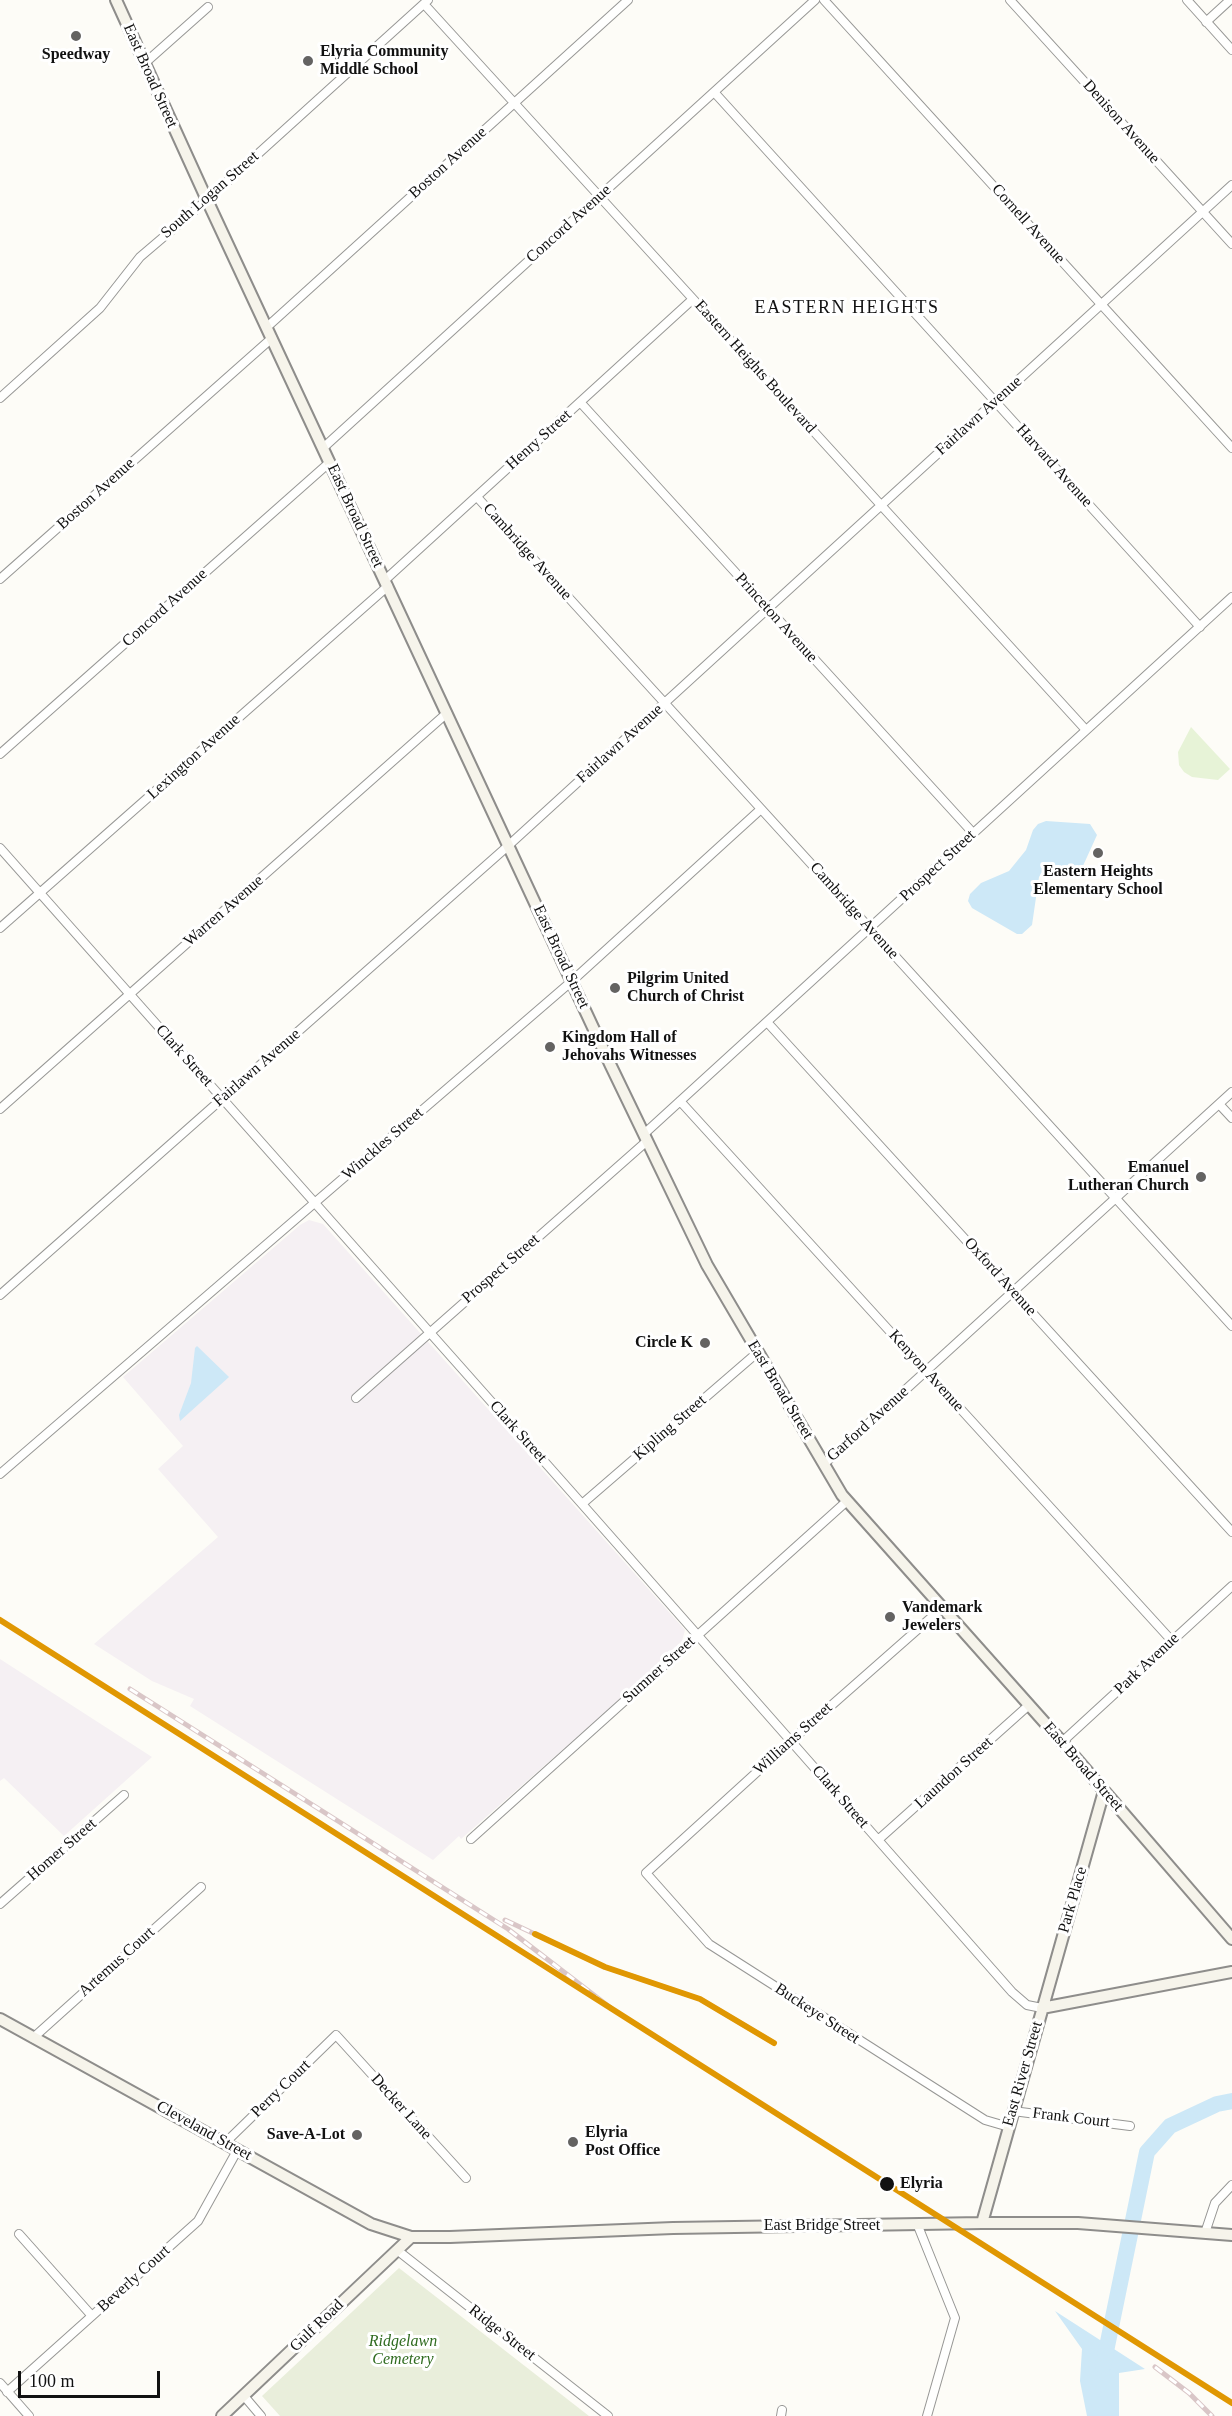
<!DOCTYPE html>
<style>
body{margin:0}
#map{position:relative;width:1232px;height:2416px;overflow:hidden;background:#fdfcf7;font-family:Georgia,serif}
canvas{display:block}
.scale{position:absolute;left:18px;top:2371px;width:142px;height:27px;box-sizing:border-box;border:3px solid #111;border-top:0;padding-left:8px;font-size:18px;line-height:21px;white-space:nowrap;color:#111;-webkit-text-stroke:4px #fff;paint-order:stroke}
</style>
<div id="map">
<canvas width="1232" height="2416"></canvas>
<div class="scale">100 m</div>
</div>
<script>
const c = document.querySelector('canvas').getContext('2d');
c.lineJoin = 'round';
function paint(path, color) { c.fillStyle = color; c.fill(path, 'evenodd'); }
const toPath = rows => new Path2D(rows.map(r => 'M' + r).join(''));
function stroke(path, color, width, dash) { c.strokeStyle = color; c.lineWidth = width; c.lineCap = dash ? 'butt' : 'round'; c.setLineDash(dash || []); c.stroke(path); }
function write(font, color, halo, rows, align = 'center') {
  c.font = font + ' Georgia,serif'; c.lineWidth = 6; c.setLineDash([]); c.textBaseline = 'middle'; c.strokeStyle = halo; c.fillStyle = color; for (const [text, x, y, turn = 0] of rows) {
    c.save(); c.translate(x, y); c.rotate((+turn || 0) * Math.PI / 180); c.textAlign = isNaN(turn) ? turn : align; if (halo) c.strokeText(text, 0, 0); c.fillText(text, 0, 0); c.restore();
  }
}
const industrial = toPath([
 [309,1220,323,1224,685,1630,682,1641,610,1708,461,1839,459,1836,433,1860,190,1706,194,1699,152,1681,94,1644,218,1537,158,1469,183,1446,123,1377,300,1225],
 [0,1659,152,1757,64,1836,4,1778,0,1781]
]);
const green = toPath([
 [1191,727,1230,769,1218,780,1192,777,1184,772,1179,765,1178,752]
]);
const cemetery = toPath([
 [399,2268,589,2416,280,2416,262,2396]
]);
const water = toPath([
 [1046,821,1090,824,1097,835,1082,868,1076,870,1048,869,1042,872,1039,877,1032,925,1022,934,1017,934,972,908,968,901,970,894,981,883,1009,871,1026,850,1033,830,1038,824],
 [197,1346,229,1377,180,1421,179,1415,191,1383,195,1348],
 [1055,2311,1145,2369,1119,2373,1119,2416,1087,2416,1080,2381,1082,2349]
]);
const river = toPath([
 [1103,2366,1147,2152,1170,2126,1217,2104,1232,2101]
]);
const street = toPath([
 [824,0,1232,448],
 [1010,0,1232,244],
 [1187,0,1232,50],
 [424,4,1086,730],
 [1206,22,1230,0],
 [145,63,208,7],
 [714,92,1200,627],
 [267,327,628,0],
 [0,398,100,308,140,257,207,200,428,0],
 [580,402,973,833],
 [323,448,815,0],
 [477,497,1232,1326],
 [0,579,272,338],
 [385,580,693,299],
 [0,754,330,462],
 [0,848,582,1504,1012,1992,1027,2005,1042,2008],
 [0,928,388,586],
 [767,1022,1232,1532],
 [680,1101,1172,1641],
 [1219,1104,1232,1118],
 [0,1109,447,713],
 [644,1134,1232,597],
 [0,1295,509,845,1232,185],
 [356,1398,647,1141],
 [824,1464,1232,1092],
 [0,1474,572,981,761,809],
 [582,1504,758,1352],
 [942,1608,791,1741,646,1873,709,1944,985,2120,1009,2127],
 [1062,1742,1232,1586],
 [471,1839,847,1501],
 [878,1840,1029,1705],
 [0,1904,124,1795],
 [33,2038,201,1887],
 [1013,2111,1130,2126],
 [226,2142,336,2035,466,2178],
 [918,2226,955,2318,927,2416],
 [1205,2233,1215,2203,1232,2185],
 [19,2234,92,2316],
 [397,2250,608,2416],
 [0,2383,29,2416],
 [7,2392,198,2221,238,2149],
 [244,2396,261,2416],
 [781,2416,782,2410]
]);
const secondary = toPath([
 [116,0,207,200,611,1066,707,1265,842,1495,1062,1742,1232,1939],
 [1042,2008,1232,1972],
 [0,2019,371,2224,411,2237,450,2237,673,2228,982,2223,1078,2223,1232,2235],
 [982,2223,1104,1791],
 [222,2416,411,2237]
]);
const rail = toPath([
 [130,1689,508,1929,612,2009],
 [505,1920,605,1967,700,1999,774,2043],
 [1155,2367,1189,2393,1212,2416]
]);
const rail1 = toPath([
 [0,1620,1232,2403],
 [535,1934,605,1967,700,1999,774,2043]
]);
const markers = [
 [76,36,6,"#646362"],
 [308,61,6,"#646362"],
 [1098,853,6,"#646362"],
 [615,988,6,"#646362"],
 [550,1047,6,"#646362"],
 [1201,1177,6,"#646362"],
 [705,1343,6,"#646362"],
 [890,1617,6,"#646362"],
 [357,2135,6,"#646362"],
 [573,2142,6,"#646362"],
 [887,2184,8,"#111"]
];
const poiNames = [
 ["Elyria Community",320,52],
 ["Middle School",320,70],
 ["Speedway",76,55,"center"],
 ["Eastern Heights",1098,872,"center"],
 ["Elementary School",1098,890,"center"],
 ["Pilgrim United",627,979],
 ["Church of Christ",627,997],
 ["Kingdom Hall of",562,1038],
 ["Jehovahs Witnesses",562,1056],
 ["Emanuel",1189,1168,"right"],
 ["Lutheran Church",1189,1186,"right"],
 ["Circle K",693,1343,"right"],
 ["Vandemark",902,1608],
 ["Jewelers",902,1626],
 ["Elyria",585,2133],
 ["Post Office",585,2151],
 ["Save-A-Lot",345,2135,"right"]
];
const streetNames = [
 ["East Broad Street",150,76,66],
 ["Denison Avenue",1121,122,48],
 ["Boston Avenue",448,163,-42],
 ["South Logan Street",210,195,-41],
 ["Concord Avenue",569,224,-42],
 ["Cornell Avenue",1028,224,48],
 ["Eastern Heights Boulevard",755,367,48],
 ["Fairlawn Avenue",979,416,-42],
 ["Henry Street",539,440,-42],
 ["Harvard Avenue",1054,466,48],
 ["Boston Avenue",96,494,-42],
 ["East Broad Street",355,516,65],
 ["Cambridge Avenue",527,552,48],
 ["Concord Avenue",165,608,-42],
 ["Princeton Avenue",776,618,48],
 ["Fairlawn Avenue",620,744,-42],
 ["Lexington Avenue",194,757,-42],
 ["Prospect Street",938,866,-43],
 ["Warren Avenue",224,911,-41],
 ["Cambridge Avenue",854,911,48],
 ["East Broad Street",561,957,65],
 ["Clark Street",184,1056,48],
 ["Fairlawn Avenue",257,1068,-41],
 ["Winckles Street",383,1144,-41],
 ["Prospect Street",501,1269,-41],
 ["Oxford Avenue",1000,1277,48],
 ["Kenyon Avenue",926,1371,48],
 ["East Broad Street",780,1390,59],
 ["Garford Avenue",868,1424,-42],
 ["Kipling Street",670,1428,-41],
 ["Clark Street",518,1432,48],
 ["Park Avenue",1147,1664,-43],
 ["Sumner Street",659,1670,-42],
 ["Williams Street",793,1739,-42],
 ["East Broad Street",1083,1767,49],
 ["Laundon Street",954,1773,-42],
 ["Clark Street",840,1797,49],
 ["Homer Street",62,1850,-41],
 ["Park Place",1073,1900,-74],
 ["Artemus Court",117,1962,-42],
 ["Buckeye Street",817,2014,33],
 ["East River Street",1023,2074,-74],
 ["Perry Court",281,2089,-44],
 ["Decker Lane",401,2107,48],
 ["Frank Court",1071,2118,7],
 ["Cleveland Street",204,2131,29],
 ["East Bridge Street",822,2226],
 ["Beverly Court",134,2279,-42],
 ["Gulf Road",317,2326,-44],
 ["Ridge Street",502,2333,38]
];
const stopNames = [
 ["Elyria",900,2184]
];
const parkNames = [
 ["Ridgelawn",403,2342],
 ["Cemetery",403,2360]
];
const neighbourhoodNames = [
 ["EASTERN HEIGHTS",847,308]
];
paint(industrial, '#f5f0f3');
paint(green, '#e7f3d7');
paint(cemetery, '#e9eedb');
paint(water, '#cde8f7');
stroke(river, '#cde8f7', 16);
stroke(street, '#979795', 10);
stroke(secondary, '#8e8d8b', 14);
stroke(street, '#fffffe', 8);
stroke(secondary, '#f6f4eb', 10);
stroke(rail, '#d9c6c7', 5);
stroke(rail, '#fff', 3, [9]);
stroke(rail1, '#e09702', 6);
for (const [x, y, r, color] of markers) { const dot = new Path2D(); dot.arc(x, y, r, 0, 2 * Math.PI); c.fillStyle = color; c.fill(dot); stroke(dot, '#fff', 2); }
write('bold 16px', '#111', '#fff', poiNames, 'left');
write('16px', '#111', '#fff', streetNames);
write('bold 16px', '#111', '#fff', stopNames, 'left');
write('italic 16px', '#2f6b1f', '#fff', parkNames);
c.letterSpacing = '1.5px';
write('18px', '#111', '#fff', neighbourhoodNames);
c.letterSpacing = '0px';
</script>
